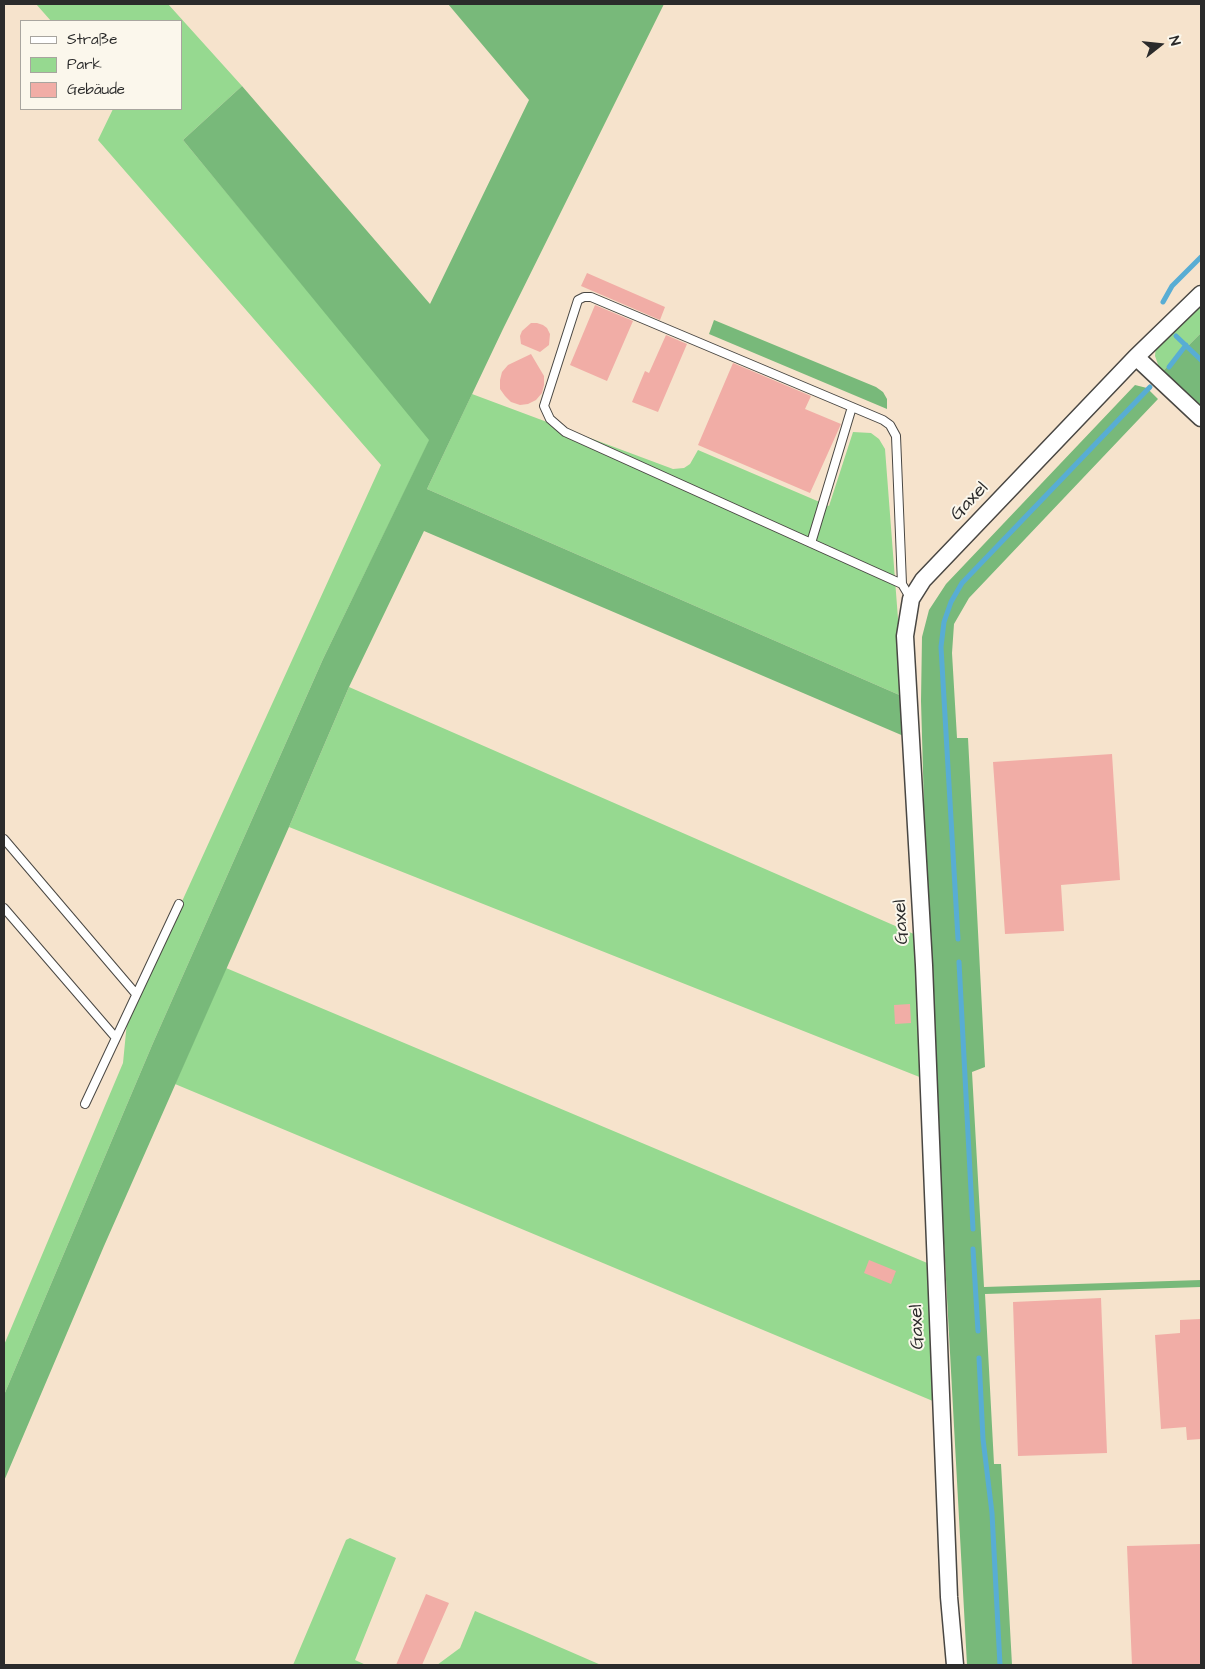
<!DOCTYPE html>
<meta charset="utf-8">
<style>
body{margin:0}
#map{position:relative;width:1205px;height:1669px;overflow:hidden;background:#f6e3cc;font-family:"Architects Daughter",sans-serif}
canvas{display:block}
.frame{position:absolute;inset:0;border:5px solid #2b2b2b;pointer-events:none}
.legend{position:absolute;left:20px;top:20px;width:162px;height:90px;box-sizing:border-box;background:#fbf7ec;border:1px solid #a8a59f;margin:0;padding:6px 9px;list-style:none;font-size:15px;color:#2b2b2b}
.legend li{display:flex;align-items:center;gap:10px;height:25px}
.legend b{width:25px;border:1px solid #a8a59f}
.north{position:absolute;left:1135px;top:20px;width:50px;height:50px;-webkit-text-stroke:4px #fbf7ec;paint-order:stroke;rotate:74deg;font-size:14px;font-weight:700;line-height:20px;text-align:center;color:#2b2b2b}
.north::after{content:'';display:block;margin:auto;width:18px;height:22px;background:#2b2b2b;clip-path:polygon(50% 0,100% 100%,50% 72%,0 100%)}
</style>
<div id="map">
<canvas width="1205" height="1669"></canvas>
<div class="frame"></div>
<ul class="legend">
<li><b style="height:6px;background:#fff"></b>Straße</li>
<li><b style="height:14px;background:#96d990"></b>Park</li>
<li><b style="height:14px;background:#f1ada6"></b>Gebäude</li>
</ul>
<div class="north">N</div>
</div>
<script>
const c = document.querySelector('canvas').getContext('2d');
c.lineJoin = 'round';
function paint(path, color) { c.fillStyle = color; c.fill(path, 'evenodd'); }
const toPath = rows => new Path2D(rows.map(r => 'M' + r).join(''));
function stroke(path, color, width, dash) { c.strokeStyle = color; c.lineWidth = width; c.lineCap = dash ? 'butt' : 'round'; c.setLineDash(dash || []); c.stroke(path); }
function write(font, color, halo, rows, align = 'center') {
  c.font = font + ' "Architects Daughter",sans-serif'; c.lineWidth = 4; c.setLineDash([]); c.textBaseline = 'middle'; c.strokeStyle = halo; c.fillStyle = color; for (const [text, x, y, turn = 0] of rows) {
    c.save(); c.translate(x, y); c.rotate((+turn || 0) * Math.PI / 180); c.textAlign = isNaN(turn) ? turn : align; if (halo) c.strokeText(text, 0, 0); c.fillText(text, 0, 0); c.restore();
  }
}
const green = toPath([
 [36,4,168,4,242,86,183,140,430,439,323,659,153,1043,4,1395,4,1345,123,1063,127,1022,381,465,98,140,113,109,181,109,181,21,51,21],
 [1201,302,1201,333,1161,373,1155,356,1156,345],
 [472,394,673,469,684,468,690,464,698,450,829,506,853,432,871,433,879,439,885,449,904,697,427,489],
 [349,687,916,935,922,1078,289,827],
 [226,968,932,1265,940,1404,175,1084],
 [350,1538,396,1558,355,1660,366,1665,293,1665,346,1540],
 [475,1611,525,1632,601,1665,437,1665,460,1648]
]);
const forest = toPath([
 [448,4,664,4,503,329,427,489,904,697,906,737,424,531,349,687,289,827,104,1246,4,1481,4,1395,153,1043,323,659,429,440,183,140,242,86,430,304,529,100],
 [714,320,876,387,883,392,887,399,887,409,709,334],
 [1201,333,1201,409,1161,373],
 [1135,385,1147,388,1158,399,969,598,954,624,952,653,957,738,968,738,985,1067,972,1072,984,1287,1201,1280,1201,1287,985,1294,994,1464,1001,1464,1012,1665,967,1665,928,948,921,701,922,637,929,610,946,584]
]);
const stream = toPath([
 [1163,302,1172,286,1201,257],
 [1176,336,1201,360],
 [1169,367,1186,345],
 [958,939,941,647,944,622,951,602,962,583,1150,387],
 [959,962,973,1229],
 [973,1249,978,1331],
 [979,1358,983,1439,992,1513,1000,1665]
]);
const building = toPath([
 [587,273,665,307,660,320,581,286],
 [595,305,633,321,607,381,570,365],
 [531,323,537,323,543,325,547,328,550,334,549,345,540,352,521,344,520,336,522,331],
 [666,335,687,344,658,412,632,402,645,371,649,373],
 [531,354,544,376,544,385,542,393,536,400,528,404,520,405,511,402,505,396,500,389,500,380,502,372,508,365],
 [733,363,811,396,805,409,841,424,810,493,698,445],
 [1112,754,1120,880,1061,885,1064,931,1005,934,993,762],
 [910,1004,911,1023,895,1024,894,1005],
 [869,1260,896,1271,891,1284,864,1273],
 [1101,1298,1107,1453,1018,1456,1013,1302],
 [1201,1319,1201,1439,1187,1440,1186,1427,1161,1429,1155,1335,1180,1333,1180,1320],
 [1201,1544,1201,1665,1132,1665,1127,1546],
 [426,1594,449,1603,422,1665,396,1665]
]);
const service = toPath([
 [852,407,811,543,902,584],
 [811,543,565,432,550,419,544,406,578,300,584,297,591,297,883,420,890,425,896,436,902,584,911,599],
 [4,839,136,994],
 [4,908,116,1038],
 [85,1104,179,904]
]);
const minor = toPath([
 [1136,357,1201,418],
 [955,1665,949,1597,924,965,905,636,911,599,923,580,1136,357,1201,294]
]);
const streetNames = [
 ["Gaxel",970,502,-46],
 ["Gaxel",902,922,-93],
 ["Gaxel",918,1327,-92]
];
paint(green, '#96d990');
paint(forest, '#78b97a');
stroke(stream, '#58add4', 5);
paint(building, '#f1ada6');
stroke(service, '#494743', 10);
stroke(minor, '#494743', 19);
stroke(service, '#fff', 8);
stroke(minor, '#fff', 16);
write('19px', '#2b2b2b', '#fbf7ec', streetNames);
</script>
